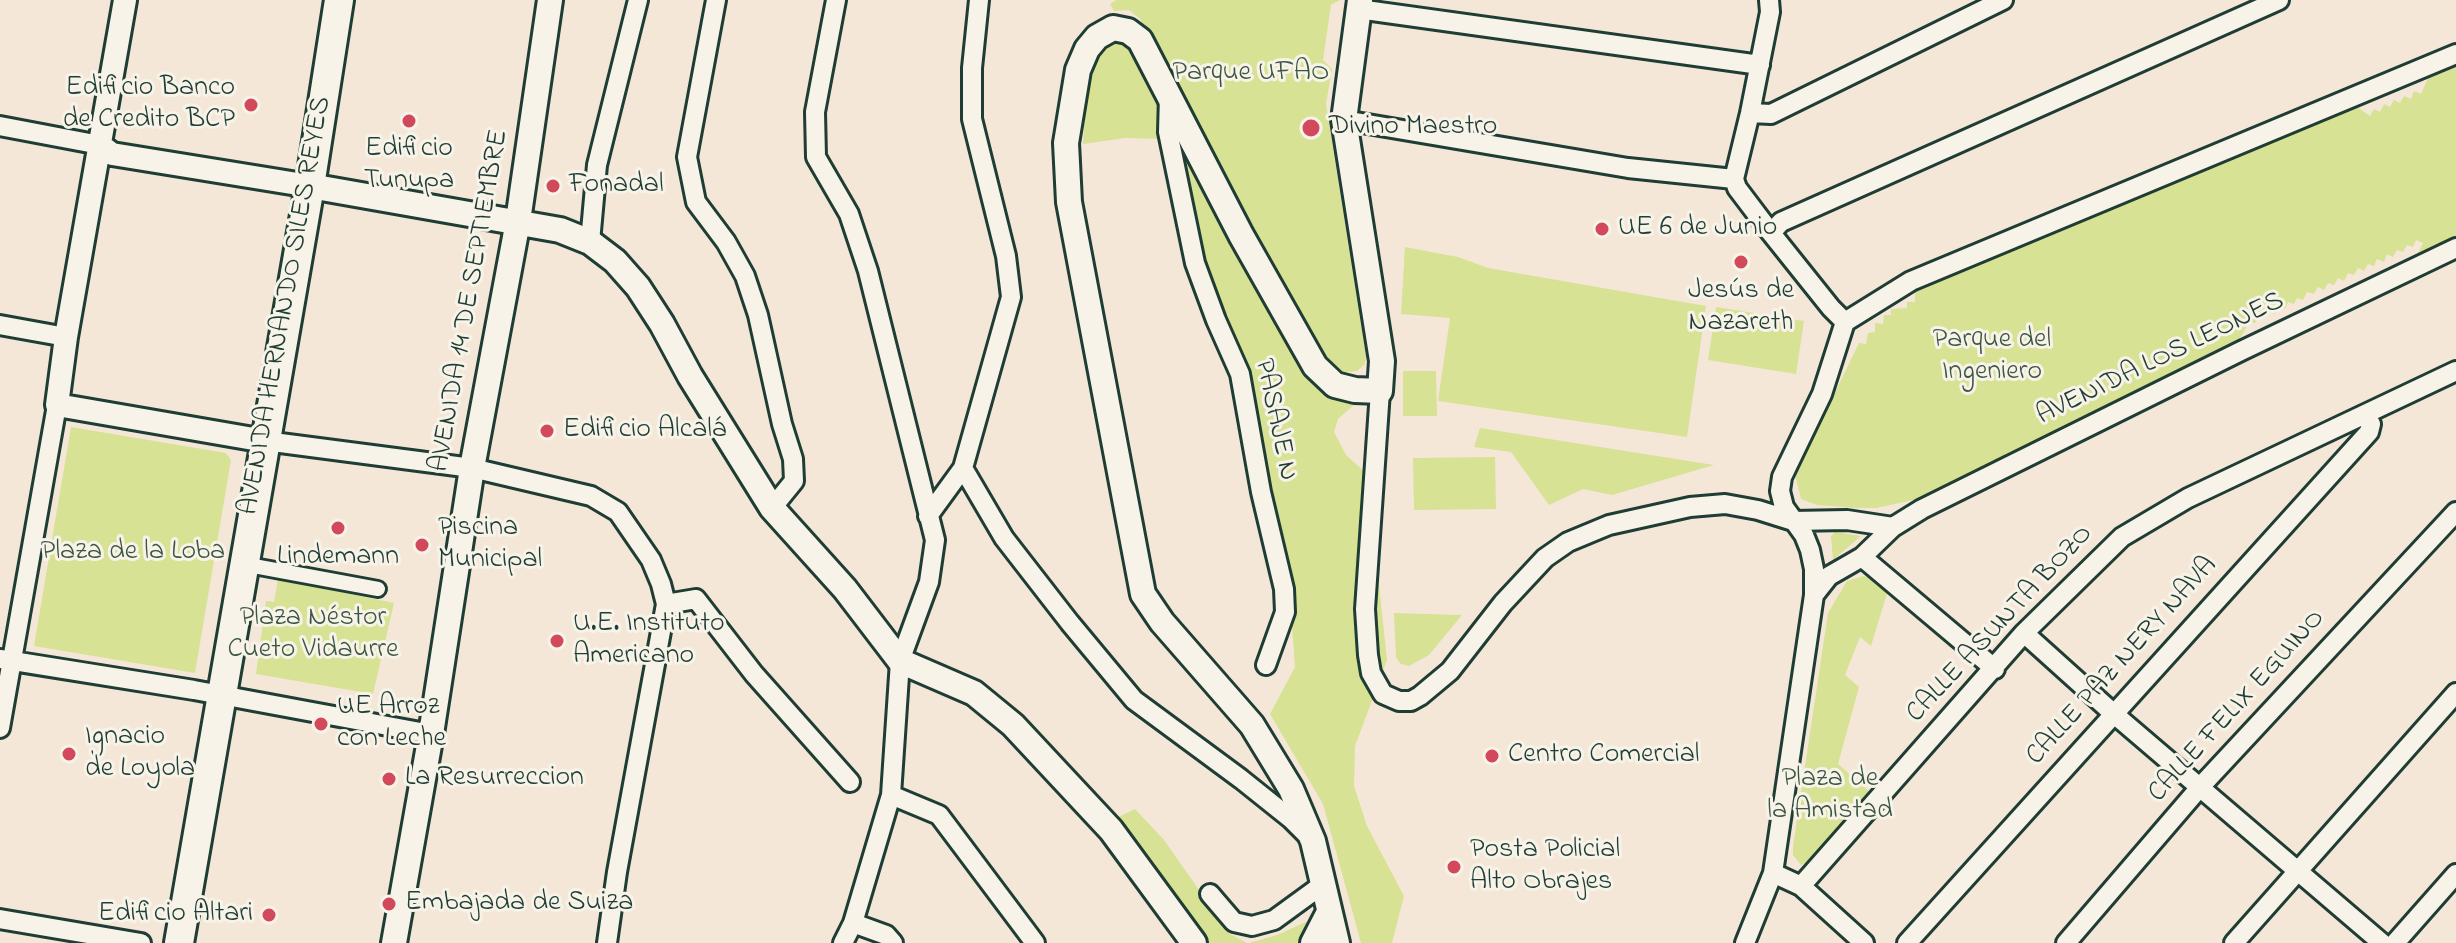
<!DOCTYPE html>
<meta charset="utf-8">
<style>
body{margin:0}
canvas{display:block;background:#f4e7d8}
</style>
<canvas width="2456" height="943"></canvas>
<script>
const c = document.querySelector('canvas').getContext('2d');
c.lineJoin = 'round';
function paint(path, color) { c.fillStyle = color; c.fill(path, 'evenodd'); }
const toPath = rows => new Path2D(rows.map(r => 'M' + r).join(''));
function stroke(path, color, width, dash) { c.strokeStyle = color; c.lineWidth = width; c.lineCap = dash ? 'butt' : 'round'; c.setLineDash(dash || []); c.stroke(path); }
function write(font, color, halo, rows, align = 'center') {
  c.font = font + ' "Indie Flower",sans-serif'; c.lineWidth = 6; c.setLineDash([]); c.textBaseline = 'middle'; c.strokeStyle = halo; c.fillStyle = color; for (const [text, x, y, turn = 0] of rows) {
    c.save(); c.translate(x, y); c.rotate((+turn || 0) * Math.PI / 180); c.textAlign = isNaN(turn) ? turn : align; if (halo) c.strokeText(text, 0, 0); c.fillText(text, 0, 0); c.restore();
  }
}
const green = toPath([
 [1116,0,1340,0,1331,5,1323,60,1332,69,1326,104,1366,356,1365,364,1357,371,1339,373,1329,368,1302,324,1140,19,1129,10,1114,11,1110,4],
 [1118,41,1127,45,1137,60,1160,113,1165,139,1125,138,1083,144,1086,99,1097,57,1109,43],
 [2456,64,2456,237,2417,255,2423,243,2416,240,2413,247,2407,245,2403,252,2397,250,2393,257,2387,254,2384,262,2377,259,2374,266,2368,264,2364,271,2358,268,2354,275,2348,273,2344,281,2338,278,2334,285,2328,283,2324,290,2318,287,2314,294,2307,292,2303,300,2297,298,2294,304,2288,302,2285,309,2278,307,2275,314,2269,312,2265,318,2260,316,2255,323,2250,321,2239,340,1918,499,1876,508,1856,508,1817,505,1801,499,1795,475,1859,343,1866,344,1868,333,1875,332,1875,323,1883,324,1884,315,1891,315,1891,309,1907,308,1907,302,1915,302,1915,288,2356,106,2370,116,2374,109,2380,112,2384,104,2390,107,2394,100,2400,103,2404,96,2411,99,2414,91,2421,94,2430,74],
 [1176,135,1311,379,1331,398,1355,404,1338,419,1334,432,1346,455,1367,474,1387,660,1355,746,1354,786,1367,826,1404,896,1392,943,1361,943,1323,804,1270,714,1295,667,1289,585,1211,292],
 [1405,247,1458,257,1488,268,1706,306,1687,437,1438,401,1450,318,1401,314],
 [1716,307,1804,321,1796,374,1708,360],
 [1403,371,1436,371,1437,416,1403,416],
 [71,427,226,453,231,460,195,673,34,646],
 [1480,428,1714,465,1612,495,1583,489,1549,505,1511,452,1474,447],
 [1495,457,1496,509,1414,510,1413,458],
 [1835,532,1861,536,1833,560,1831,536],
 [1864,576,1878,581,1888,590,1871,646,1860,637,1845,675,1859,687,1838,764,1872,794,1815,859,1801,865,1793,855,1793,846,1828,613,1847,581],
 [278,579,394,603,373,694,256,674,266,601,274,602],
 [1394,613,1462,615,1429,655,1409,666,1401,664,1396,658],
 [1135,809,1164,840,1230,934,1247,943,1207,943,1114,819],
 [1308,921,1298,943,1249,943,1277,935]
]);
const pedestrian = toPath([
 [243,564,378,589]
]);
const minor = toPath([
 [716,0,687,157,696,202,726,242,745,276,758,315,782,424,793,459,794,481,772,508],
 [836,0,815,112,816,157,849,214,868,271,935,540,929,582,900,661,891,795,853,923,843,943],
 [1769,0,1770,12,1750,113,1734,179,1737,188,1771,233,1831,308,1845,322],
 [1358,9,1760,65],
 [1169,95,1168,132,1195,263,1216,320,1240,374,1261,492,1284,589,1285,612,1266,665],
 [1750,113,1771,114,2003,0],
 [1344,120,1628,168,1734,179],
 [0,126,100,145],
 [1771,233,1781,222,2279,0],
 [590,242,597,165,638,0],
 [1845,322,1911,281,2456,54],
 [0,325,66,337],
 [1380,391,1365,609,1368,655,1371,673,1383,694,1399,701,1411,701,1420,696,1450,671,1503,603,1545,558,1568,542,1609,525,1690,507,1725,504,1758,510,1793,521,1847,520,1893,527],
 [265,441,472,468,591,496,618,512,651,560,661,584,666,604,617,872,607,943],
 [963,468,1004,538,1070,623,1134,700,1241,779,1291,819,1305,833],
 [928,516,963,468,1011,297,1006,256,972,119,972,68,979,0],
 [1862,557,1995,669],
 [1814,595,1829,576,1862,557,1893,527,1922,509,2241,351,2456,248],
 [666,604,696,599,754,674,850,782],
 [2024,633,2114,714,2382,943],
 [0,659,194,690,431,734],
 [0,728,57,405],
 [891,795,939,815,1035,943],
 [1773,873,1801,886,1864,943],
 [1801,886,2024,633,2122,537,2188,498,2456,371],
 [1210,894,1234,922,1252,926,1274,920,1322,885],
 [0,919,141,943],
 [853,923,886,935,893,943],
 [1745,943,1773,873,1814,595,1814,569,1810,550,1804,535,1784,507,1780,491,1782,477,1822,394,1845,322],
 [1907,943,2369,432,2371,424,2366,415],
 [2066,943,2201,786,2456,512],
 [2234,943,2456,693],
 [2395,943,2456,874]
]);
const tertiary = toPath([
 [125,0,66,337,57,405,265,441],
 [100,145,112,154,310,186]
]);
const secondary = toPath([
 [310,186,560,230,590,242,615,261,638,287,662,324,690,376,772,508,845,589,900,661,974,693,1013,725,1111,830,1194,943],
 [394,943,431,734,472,468,518,221,550,0],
 [1313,943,1329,912],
 [1337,943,1313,841,1291,789,1252,725,1162,622,1143,594,1069,202,1066,143,1078,70,1087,49,1097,37,1113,28,1128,31,1140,40,1241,235,1315,366,1335,385,1355,390,1380,391,1382,361,1344,120,1360,0]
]);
const primary = toPath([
 [179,943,310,186,339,0]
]);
const markers = [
 [251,105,8,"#d1495b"],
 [409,121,8,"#d1495b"],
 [1311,128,10,"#d1495b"],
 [553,186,8,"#d1495b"],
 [1602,229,8,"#d1495b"],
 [1741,262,8,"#d1495b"],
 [547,431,8,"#d1495b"],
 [338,528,8,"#d1495b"],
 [422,545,8,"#d1495b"],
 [557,641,8,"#d1495b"],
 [321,724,8,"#d1495b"],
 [69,754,8,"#d1495b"],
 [1492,756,8,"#d1495b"],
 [389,779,8,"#d1495b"],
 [1454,867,8,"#d1495b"],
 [389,904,8,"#d1495b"],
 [269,915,8,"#d1495b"]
];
const parkNames = [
 ["Parque UFAO",1251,74],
 ["Parque del",1992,341],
 ["Ingeniero",1992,373],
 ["Plaza de la Loba",133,553],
 ["Plaza Néstor",313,619],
 ["Cueto Vidaurre",313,651],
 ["Plaza de",1830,780],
 ["la Amistad",1830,812]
];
const poiNames = [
 ["Edificio Banco",235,89,"right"],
 ["de Credito BCP",235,121,"right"],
 ["Divino Maestro",1329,128],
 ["Edificio",409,150,"center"],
 ["Tunupa",409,182,"center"],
 ["Fonadal",569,186],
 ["UE 6 de Junio",1618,229],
 ["Jesús de",1741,292,"center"],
 ["Nazareth",1741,324,"center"],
 ["Edificio Alcalá",563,431],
 ["Piscina",438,529],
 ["Municipal",438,561],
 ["Lindemann",338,558,"center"],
 ["U.E. Instituto",573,625],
 ["Americano",573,657],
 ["UE Arroz",337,708],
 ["con Leche",337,740],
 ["Ignacio",85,738],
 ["de Loyola",85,770],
 ["Centro Comercial",1508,756],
 ["La Resurreccion",405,779],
 ["Posta Policial",1470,851],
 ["Alto Obrajes",1470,883],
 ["Embajada de Suiza",405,904],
 ["Edificio Altari",253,915,"right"]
];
const streetNames = [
 ["AVENIDA 14 DE SEPTIEMBRE",471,301,-80],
 ["AVENIDA HERNANDO SILES REYES",287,306,-80],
 ["AVENIDA LOS LEONES",2161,360,-26],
 ["PASAJE N",1274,420,78],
 ["CALLE ASUNTA BOZO",2001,625,-47],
 ["CALLE PAZ NERY NAVA",2123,662,-48],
 ["CALLE FELIX EGUINO",2238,707,-48]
];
paint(green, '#d7e294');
stroke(pedestrian, '#1f3d34', 20);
stroke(minor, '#1f3d34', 24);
stroke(tertiary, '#1f3d34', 28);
stroke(secondary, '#1f3d34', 30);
stroke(primary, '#1f3d34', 34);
stroke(pedestrian, '#f7f3e8', 14);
stroke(minor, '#f7f3e8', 18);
stroke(tertiary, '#f7f3e8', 22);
stroke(secondary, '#f7f3e8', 24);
stroke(primary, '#f7f3e8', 28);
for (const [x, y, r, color] of markers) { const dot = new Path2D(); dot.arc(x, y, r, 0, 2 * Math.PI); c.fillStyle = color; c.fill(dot); stroke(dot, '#f7f3e8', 3); }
write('28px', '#3b5642', '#f7f3e8', parkNames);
write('28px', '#1f3d34', '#f7f3e8', poiNames, 'left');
write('28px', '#1f3d34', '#f7f3e8', streetNames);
</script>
